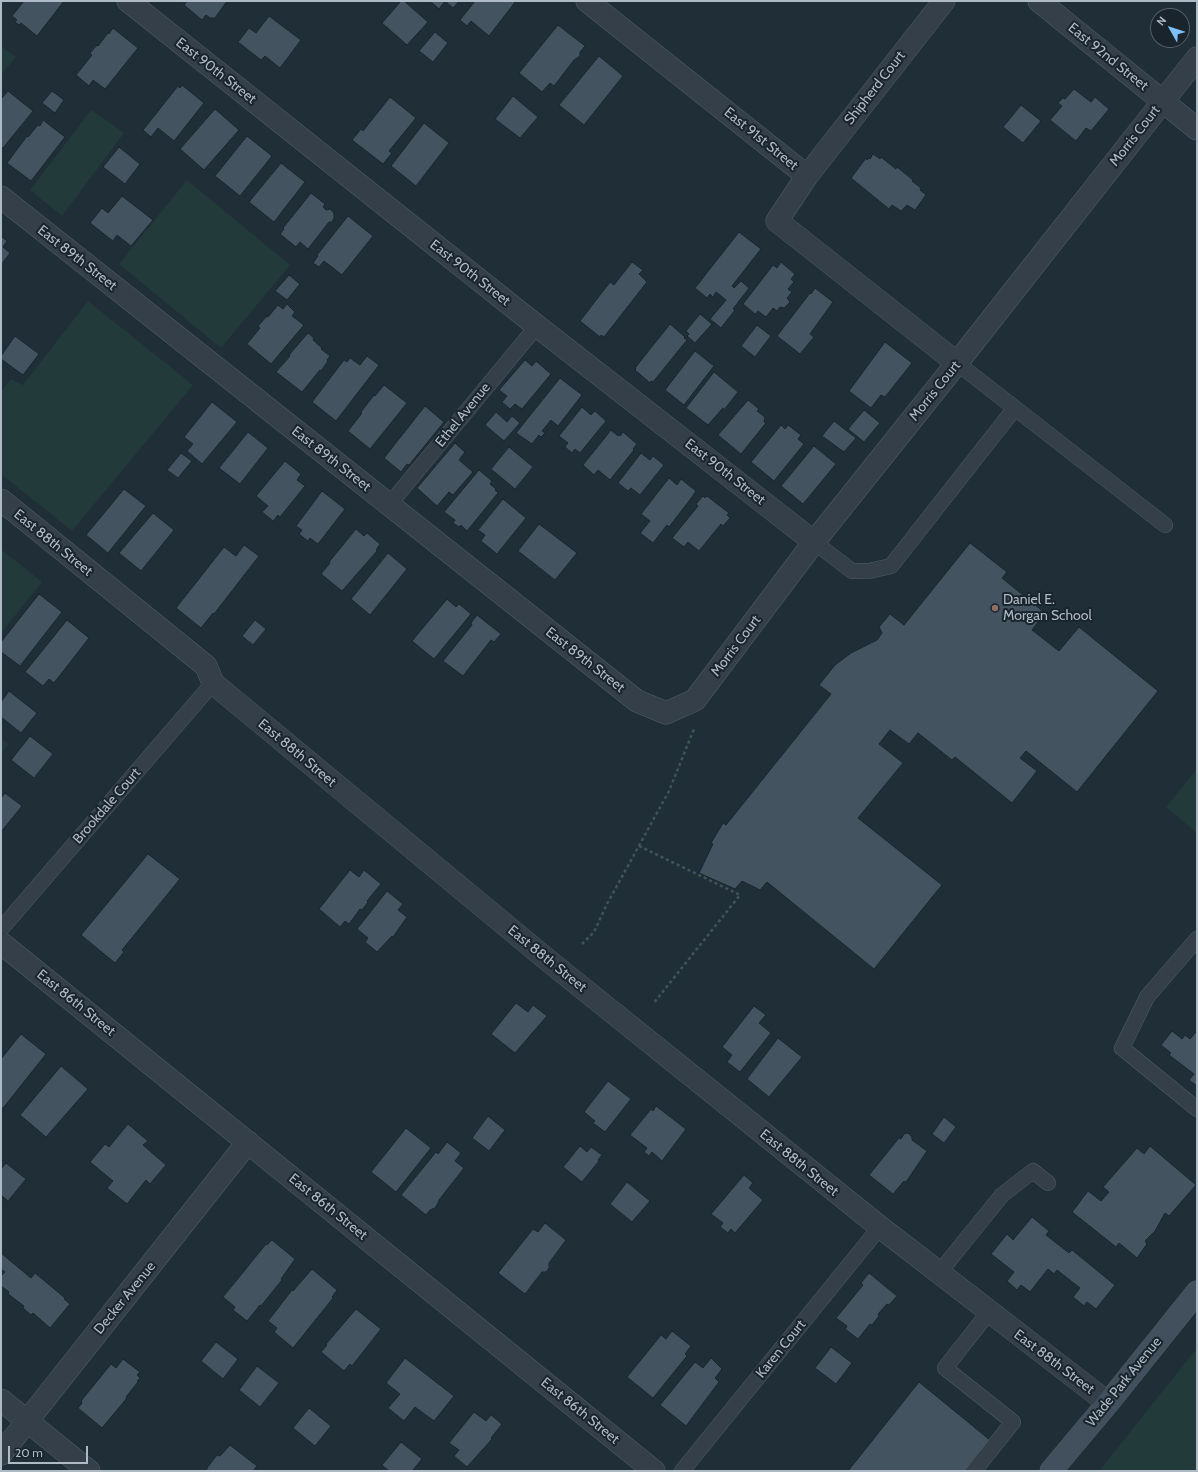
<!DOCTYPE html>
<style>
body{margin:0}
#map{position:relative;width:1198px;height:1472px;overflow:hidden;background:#202e38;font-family:Cabin,sans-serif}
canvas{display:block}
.frame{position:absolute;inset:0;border:2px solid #aebac5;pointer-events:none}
.north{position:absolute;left:1150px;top:8px;width:40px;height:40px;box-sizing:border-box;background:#19242d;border:1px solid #55606a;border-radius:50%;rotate:309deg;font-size:11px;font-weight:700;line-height:16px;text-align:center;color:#aebac5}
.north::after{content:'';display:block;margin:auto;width:14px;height:18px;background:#7fbffa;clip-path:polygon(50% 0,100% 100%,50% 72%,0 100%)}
.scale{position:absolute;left:8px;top:1446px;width:80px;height:18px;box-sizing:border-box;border:2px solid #aebac5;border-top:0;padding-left:5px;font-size:12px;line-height:14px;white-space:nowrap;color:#aebac5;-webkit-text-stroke:3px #19242d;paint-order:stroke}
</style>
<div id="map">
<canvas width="1198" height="1472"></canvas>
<div class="frame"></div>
<div class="north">N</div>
<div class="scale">20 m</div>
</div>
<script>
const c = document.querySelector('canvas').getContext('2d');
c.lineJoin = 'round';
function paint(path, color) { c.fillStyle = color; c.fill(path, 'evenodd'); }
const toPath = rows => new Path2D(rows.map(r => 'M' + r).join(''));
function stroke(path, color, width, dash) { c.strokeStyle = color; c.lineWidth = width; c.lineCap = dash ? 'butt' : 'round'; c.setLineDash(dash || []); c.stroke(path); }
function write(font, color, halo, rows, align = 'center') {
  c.font = font + ' Cabin,sans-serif'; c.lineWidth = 4; c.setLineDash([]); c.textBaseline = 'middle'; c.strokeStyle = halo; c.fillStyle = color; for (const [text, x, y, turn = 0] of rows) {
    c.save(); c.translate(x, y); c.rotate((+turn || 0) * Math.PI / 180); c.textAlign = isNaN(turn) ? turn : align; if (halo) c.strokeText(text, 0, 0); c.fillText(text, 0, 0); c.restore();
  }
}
const green = toPath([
 [1,46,16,57,1,75],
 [91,110,124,133,62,216,30,190],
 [187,180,290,265,221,348,119,264],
 [88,301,193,385,72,531,1,474,1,392,11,379,23,385],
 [1,549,42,582,1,633],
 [1,738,9,744,1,754],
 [1197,769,1197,833,1166,807],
 [1197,1348,1197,1471,1099,1471]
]);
const building = toPath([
 [24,1,64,1,37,36,21,23,19,25,15,22,17,20,12,16,24,1],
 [187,1,227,1,215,18,210,18,206,15,202,20,184,5,187,1],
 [401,1,404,1,428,22,407,45,382,23,401,1],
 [430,1,459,1,453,8,445,1,439,9,430,1],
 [475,1,516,1,489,36,471,21,467,26,460,20,475,1],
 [269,16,301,40,280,68,265,56,261,60,238,42,249,28,256,33,269,16],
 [558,25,585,46,580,52,580,56,574,60,554,86,550,83,542,92,519,73,558,25],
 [113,28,138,48,105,89,93,80,89,86,76,75,92,55,90,53,97,45,98,46,108,33,109,34,113,28],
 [435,32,448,43,433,62,419,51,435,32],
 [599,56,623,76,584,125,559,105,599,56],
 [182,85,204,103,174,141,158,128,151,137,143,130,178,86,180,88,182,85],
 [1074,89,1091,102,1095,97,1109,109,1091,131,1086,128,1076,141,1050,120,1062,106,1058,103,1063,98,1065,99,1074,89],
 [8,91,33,111,3,148,1,147,1,99,8,91],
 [52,91,64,100,55,113,42,103,52,91],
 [513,96,538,117,520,138,495,119,513,96],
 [390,97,416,118,389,151,392,153,383,164,352,140,361,129,363,131,390,97],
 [1021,105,1041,121,1023,143,1003,127,1021,105],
 [215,109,239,130,204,170,180,149,215,109],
 [43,120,65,137,31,181,7,163,27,136,28,137,38,125,40,126,43,120],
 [424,123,449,143,416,186,391,166,424,123],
 [247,136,272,156,240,196,215,176,247,136],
 [119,147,140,164,125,184,103,167,119,147],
 [873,154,880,159,881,157,896,169,897,167,913,180,912,181,921,188,920,190,926,195,915,210,907,205,901,211,892,205,889,209,851,178,866,158,867,160,869,158,870,159,873,154],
 [281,163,305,182,274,222,249,202,281,163],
 [311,193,325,204,323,207,326,210,330,209,334,213,334,218,332,222,329,222,308,249,300,242,296,247,280,234,284,229,283,228,311,193],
 [122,196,153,220,131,246,117,235,113,241,90,223,102,208,108,213,122,196],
 [348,216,373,236,342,275,324,261,319,267,313,263,318,256,317,255,348,216],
 [739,232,761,249,732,286,734,288,741,281,749,288,733,309,735,310,721,328,710,319,726,300,716,292,713,297,710,294,707,298,695,288,739,232],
 [1,236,7,241,3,247,10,253,1,265,1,236],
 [632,262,643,270,639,274,647,282,604,337,601,335,600,337,580,321,610,282,614,285,632,262],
 [781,262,795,274,791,279,794,282,788,289,792,292,787,298,790,302,784,308,780,307,777,311,773,308,766,317,758,311,755,314,743,304,773,265,777,268,781,262],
 [289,275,300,284,287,300,275,291,289,275],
 [815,288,833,302,810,334,814,337,800,354,777,336,810,293,811,294,815,288],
 [287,304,295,312,292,316,304,325,271,364,247,344,260,328,258,326,267,316,268,317,278,305,283,309,287,304],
 [700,314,712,324,695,343,687,336,689,334,686,331,700,314],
 [670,324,685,337,684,338,687,340,653,382,651,381,650,383,635,370,636,369,635,368,670,324],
 [757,325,771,336,755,357,741,346,757,325],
 [308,333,314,338,313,340,322,348,321,349,330,356,327,360,328,361,321,371,320,370,302,392,276,372,290,356,289,355,308,333],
 [15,336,39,354,23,375,1,359,1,356,15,336],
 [885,342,912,363,885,397,881,395,871,408,849,391,885,342],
 [695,351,714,366,684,405,665,390,695,351],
 [367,356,379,365,336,421,312,402,344,360,347,362,350,358,360,365,367,356],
 [525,360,532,366,536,361,551,374,522,409,515,404,510,409,502,402,507,396,499,390,525,360],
 [714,372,738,392,724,410,723,408,708,425,686,408,714,372],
 [560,378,582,395,558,426,551,420,542,431,545,433,541,437,539,435,532,444,516,433,560,378],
 [384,385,407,403,370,449,348,431,362,413,361,412,374,395,375,396,384,385],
 [748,400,759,409,757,411,765,417,764,422,766,423,741,454,718,435,748,400],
 [212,402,237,422,202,464,187,451,193,444,184,437,212,402],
 [425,406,444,422,409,465,407,464,401,472,384,458,425,406],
 [582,407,591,415,595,411,606,421,580,453,575,449,572,453,565,447,568,443,559,436,582,407],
 [864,410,880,423,864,442,848,429,864,410],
 [496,412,507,422,512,416,520,423,504,441,485,425,496,412],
 [834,421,856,438,844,452,822,436,834,421],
 [781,425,785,429,788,425,801,435,798,439,804,444,774,481,751,462,781,425],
 [611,430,618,436,618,434,620,436,623,432,637,444,633,449,634,450,610,480,598,470,594,475,583,465,611,430],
 [248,432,268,448,240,484,219,468,248,432],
 [455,443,465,452,459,460,473,472,453,495,449,492,437,506,417,488,455,443],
 [814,446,836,464,803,504,781,486,814,446],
 [509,447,533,467,515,489,491,469,509,447],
 [181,453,192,461,178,478,167,470,181,453],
 [641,453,650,460,653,456,664,465,640,495,631,488,628,491,618,483,641,453],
 [285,461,301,474,297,480,305,486,280,517,278,515,273,521,262,512,268,506,256,496,285,461],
 [479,470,492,481,490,484,496,489,495,490,498,493,467,531,461,525,459,527,453,523,455,520,444,512,479,470],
 [669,478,677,485,681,479,696,491,692,497,669,527,667,525,653,543,640,533,650,521,641,514,669,478],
 [124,489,146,506,108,553,86,535,124,489],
 [322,491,345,509,318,544,310,538,308,541,299,534,302,530,296,526,322,491],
 [703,496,705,498,707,496,729,513,727,515,730,518,723,526,721,524,699,551,688,542,684,547,672,538,698,506,696,504,703,496],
 [503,499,526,518,497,554,481,541,485,535,478,530,503,499],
 [153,513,174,530,141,571,119,553,153,513],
 [539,524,577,553,555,580,518,551,539,524],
 [356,529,364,536,367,533,380,544,376,550,377,551,342,591,321,574,330,563,329,562,356,529],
 [970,543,1007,572,1002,578,1045,613,1032,630,1059,651,1079,627,1158,691,1077,792,1026,751,1020,758,1037,771,1012,803,955,757,952,760,918,733,909,744,890,730,879,744,903,763,858,818,942,885,874,969,767,882,760,890,742,881,735,889,699,873,713,844,711,843,723,823,726,825,831,694,819,685,835,665,851,653,877,640,882,633,879,627,890,614,904,625,970,543],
 [244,545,259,556,214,614,213,613,201,628,176,608,224,547,236,556,244,545],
 [388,553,407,569,370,615,351,599,388,553],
 [39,594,62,612,20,666,1,652,1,642,39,594],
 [447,599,456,607,459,604,471,614,434,659,412,641,447,599],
 [477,615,501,634,494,642,491,640,463,676,443,661,472,625,471,623,477,615],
 [67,620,89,638,54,683,49,679,43,686,25,672,67,620],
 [255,620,266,629,253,645,242,636,255,620],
 [9,691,37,713,21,733,1,717,1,702,9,691],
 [30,736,53,754,34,778,11,760,30,736],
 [5,793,22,806,1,832,1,798,5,793],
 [148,854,180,879,122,950,124,952,115,963,81,935,148,854],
 [350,870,359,877,364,870,381,884,367,901,368,902,362,910,360,909,349,924,345,921,340,927,319,909,350,870],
 [387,891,403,904,398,910,407,917,393,937,392,936,377,952,365,942,368,938,357,929,387,891],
 [516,1003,528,1012,533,1005,547,1016,515,1053,491,1034,516,1003],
 [754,1006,766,1015,759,1023,771,1033,740,1072,727,1062,732,1055,722,1047,754,1006],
 [1172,1031,1182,1039,1185,1035,1190,1039,1197,1031,1197,1086,1189,1080,1194,1074,1169,1055,1171,1053,1161,1045,1172,1031],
 [21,1034,46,1054,4,1107,1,1109,1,1059,21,1034],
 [778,1038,802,1057,769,1097,747,1079,778,1038],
 [61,1066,88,1089,46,1137,20,1115,61,1066],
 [608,1081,631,1099,605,1132,593,1123,595,1121,584,1112,608,1081],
 [656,1106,686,1129,662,1161,652,1152,649,1156,644,1152,647,1148,630,1135,651,1109,653,1111,656,1106],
 [488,1116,505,1130,489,1151,472,1138,488,1116],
 [944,1117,956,1127,944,1143,932,1134,944,1117],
 [128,1124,148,1141,143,1145,166,1165,150,1184,146,1180,127,1204,107,1188,113,1181,90,1162,105,1144,109,1147,128,1124],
 [406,1128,431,1148,396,1192,371,1172,406,1128],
 [908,1133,912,1137,912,1140,927,1151,906,1182,904,1181,893,1194,869,1175,899,1138,901,1139,904,1134,908,1133],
 [447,1142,461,1153,455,1161,464,1168,439,1200,438,1203,435,1208,430,1210,426,1215,401,1195,436,1152,438,1154,447,1142],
 [580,1146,587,1152,591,1147,602,1155,598,1160,599,1161,582,1182,563,1167,580,1146],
 [1150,1146,1196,1185,1169,1216,1165,1213,1155,1231,1145,1241,1147,1244,1137,1258,1119,1243,1116,1247,1072,1212,1088,1191,1101,1201,1109,1192,1103,1187,1137,1148,1144,1154,1150,1146],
 [6,1163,26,1179,8,1201,1,1195,1,1169,6,1163],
 [744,1175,753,1183,749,1188,763,1200,735,1233,731,1229,728,1233,720,1227,723,1223,711,1214,744,1175],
 [627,1182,650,1201,632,1222,610,1204,627,1182],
 [1032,1217,1049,1231,1046,1235,1069,1253,1072,1250,1115,1285,1096,1309,1087,1302,1084,1306,1073,1297,1080,1288,1057,1270,1054,1274,1048,1269,1030,1292,1021,1285,1017,1290,1007,1281,1014,1272,991,1254,1007,1234,1013,1240,1032,1217],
 [545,1223,566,1240,549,1263,549,1268,546,1272,542,1272,525,1294,498,1273,533,1229,538,1232,545,1223],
 [272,1240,295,1259,281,1279,282,1280,261,1306,260,1305,247,1321,233,1310,235,1307,223,1297,266,1244,267,1245,272,1240],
 [1,1253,31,1278,35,1273,65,1298,64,1299,70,1304,50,1328,33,1313,31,1315,23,1308,24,1306,8,1294,9,1292,1,1286,1,1276,5,1272,1,1269,1,1253],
 [312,1269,337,1290,332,1297,333,1298,293,1348,274,1332,277,1328,268,1321,292,1290,293,1291,312,1269],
 [869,1273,897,1296,889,1305,887,1304,878,1314,879,1316,872,1325,870,1324,858,1339,845,1329,847,1326,836,1318,863,1285,861,1283,869,1273],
 [356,1309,381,1329,352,1366,350,1364,344,1371,321,1352,327,1345,326,1344,356,1309],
 [672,1331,691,1346,685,1354,687,1356,653,1398,627,1377,661,1335,666,1339,672,1331],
 [216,1342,238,1359,223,1379,201,1361,216,1342],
 [831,1347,852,1363,836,1384,815,1368,831,1347],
 [405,1358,454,1396,434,1421,415,1407,404,1421,388,1408,400,1394,386,1383,405,1358],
 [711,1358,722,1369,715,1378,719,1382,686,1426,660,1405,695,1362,703,1368,711,1358],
 [123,1359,140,1372,137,1375,140,1378,137,1381,138,1382,126,1397,127,1398,102,1428,78,1408,82,1403,81,1401,111,1364,116,1368,123,1359],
 [257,1366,279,1383,260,1407,239,1390,257,1366],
 [919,1382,990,1440,965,1471,848,1471,919,1382],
 [309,1408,331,1426,315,1446,293,1428,309,1408],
 [474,1412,486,1421,491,1415,502,1424,491,1438,492,1439,467,1467,454,1456,459,1450,449,1443,474,1412],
 [401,1442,422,1459,412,1471,389,1471,382,1465,401,1442],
 [230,1445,257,1466,253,1471,207,1471,207,1468,217,1455,220,1456,230,1445]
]);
const path = toPath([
 [639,846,740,895,653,1004],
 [582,944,594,932,607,904,669,791,694,729]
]);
const lane = toPath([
 [957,363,1165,525],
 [389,505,537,326],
 [814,542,852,571,869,571,891,566,1015,408],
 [1,929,213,683],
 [1197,939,1147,997,1122,1048,1197,1109],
 [939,1274,951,1258,1002,1195,1033,1171,1048,1183],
 [682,1471,880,1227],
 [974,1471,1013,1422,945,1368,989,1312]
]);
const street = toPath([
 [128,1,537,326,814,542],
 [587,1,807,176],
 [944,1,807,176,777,221,957,363],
 [1039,1,1197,129],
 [1,197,637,701,666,713,695,700,814,542,957,363,1197,58],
 [1,500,206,666,213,683,550,962,880,1227,1108,1403],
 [1,943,654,1471],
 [1,1400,89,1471],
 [1,1454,248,1142]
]);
const secondary = toPath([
 [1051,1471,1108,1403,1197,1292]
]);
const markers = [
 [995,608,4,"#8d6e63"]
];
const streetNames = [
 ["East 92nd Street",1108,57,39],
 ["East 90th Street",216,71,38],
 ["Shipherd Court",875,88,-52],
 ["Morris Court",1135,136,-52],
 ["East 91st Street",761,139,39],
 ["East 89th Street",77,258,38],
 ["East 90th Street",470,273,38],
 ["Morris Court",935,391,-51],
 ["Ethel Avenue",463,415,-51],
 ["East 89th Street",331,459,38],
 ["East 90th Street",725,472,38],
 ["East 88th Street",53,543,39],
 ["Morris Court",736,646,-53],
 ["East 89th Street",585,660,38],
 ["East 88th Street",297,753,40],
 ["Brookdale Court",107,806,-49],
 ["East 88th Street",547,959,39],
 ["East 86th Street",76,1003,39],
 ["East 88th Street",799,1163,39],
 ["East 86th Street",328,1207,39],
 ["Decker Avenue",125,1298,-51],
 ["Karen Court",781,1349,-51],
 ["East 88th Street",1054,1362,37],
 ["Wade Park Avenue",1124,1382,-51],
 ["East 86th Street",580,1411,39]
];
const poiNames = [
 ["Daniel E.",1003,600],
 ["Morgan School",1003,616]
];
paint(green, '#223a39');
paint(building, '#435460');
stroke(building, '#1b262f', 1);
stroke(lane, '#515d66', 16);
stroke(street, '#515d66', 23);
stroke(secondary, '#515d66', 23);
stroke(path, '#405656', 2.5, [3, 3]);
stroke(lane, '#343f49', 15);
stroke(street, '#343f49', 22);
stroke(secondary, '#424f5c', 22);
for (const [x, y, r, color] of markers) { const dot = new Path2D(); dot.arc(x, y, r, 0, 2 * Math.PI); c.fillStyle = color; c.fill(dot); stroke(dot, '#19242d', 1.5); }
write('14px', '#aebac5', '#19242d', streetNames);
write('14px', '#aebac5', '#19242d', poiNames, 'left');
</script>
